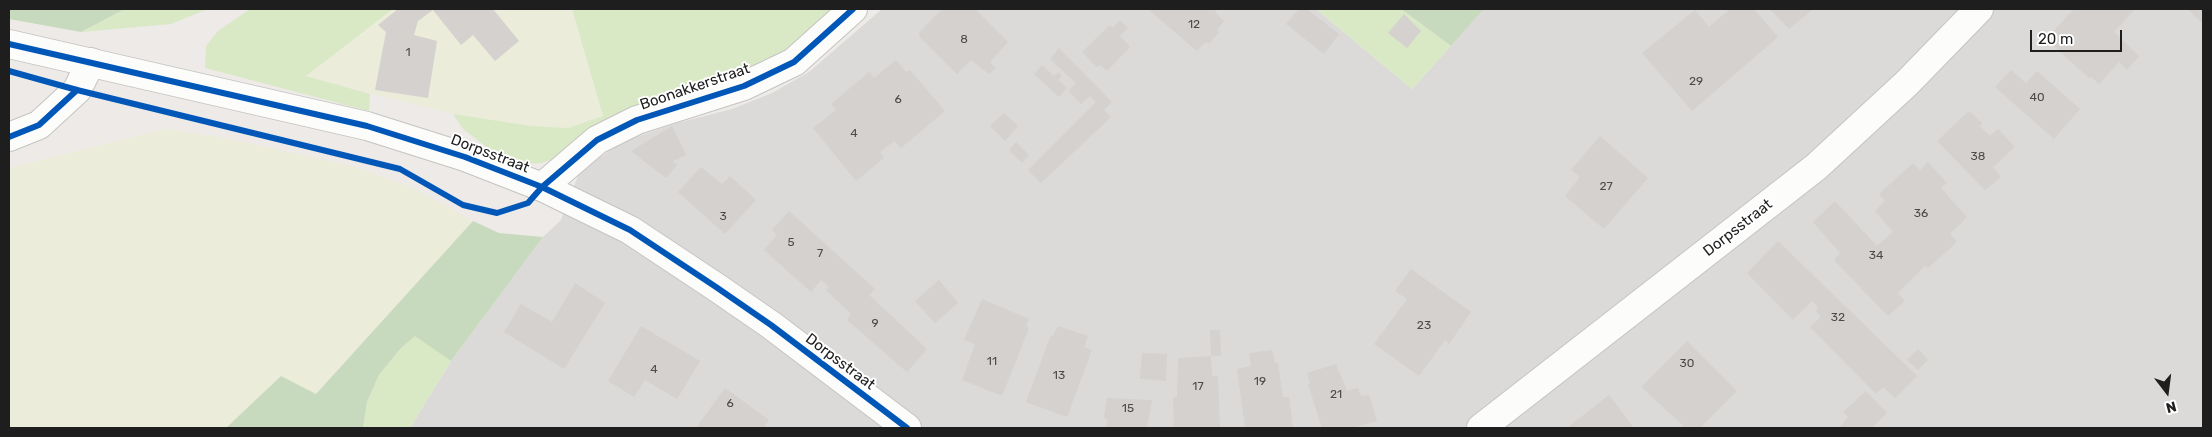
<!DOCTYPE html>
<style>
body{margin:0}
#map{position:relative;width:2212px;height:437px;overflow:hidden;background:#edeae7;font-family:Rubik,sans-serif}
canvas{display:block}
.frame{position:absolute;inset:0;border:10px solid #1e1e1e;pointer-events:none}
.north{position:absolute;left:2142px;top:367px;width:50px;height:50px;-webkit-text-stroke:4px #fff;paint-order:stroke;rotate:165deg;font-size:14px;font-weight:700;line-height:20px;text-align:center;color:#1e1e1e}
.north::after{content:'';display:block;margin:auto;width:18px;height:22px;background:#1e1e1e;clip-path:polygon(50% 0,100% 100%,50% 72%,0 100%)}
.scale{position:absolute;left:2030px;top:30px;width:92px;height:22px;box-sizing:border-box;border:2px solid #1e1e1e;border-top:0;padding-left:6px;font-size:15px;line-height:18px;white-space:nowrap;color:#1e1e1e;-webkit-text-stroke:4px #fff;paint-order:stroke}
</style>
<div id="map">
<canvas width="2212" height="437"></canvas>
<div class="frame"></div>
<div class="north">N</div>
<div class="scale">20 m</div>
</div>
<script>
const c = document.querySelector('canvas').getContext('2d');
c.lineJoin = 'round';
function paint(path, color) { c.fillStyle = color; c.fill(path, 'evenodd'); }
const toPath = rows => new Path2D(rows.map(r => 'M' + r).join(''));
function stroke(path, color, width, dash) { c.strokeStyle = color; c.lineWidth = width; c.lineCap = dash ? 'butt' : 'round'; c.setLineDash(dash || []); c.stroke(path); }
function write(font, color, halo, rows, align = 'center') {
  c.font = font + ' Rubik,sans-serif'; c.lineWidth = 4; c.setLineDash([]); c.textBaseline = 'middle'; c.strokeStyle = halo; c.fillStyle = color; for (const [text, x, y, turn = 0] of rows) {
    c.save(); c.translate(x, y); c.rotate((+turn || 0) * Math.PI / 180); c.textAlign = isNaN(turn) ? turn : align; if (halo) c.strokeText(text, 0, 0); c.fillText(text, 0, 0); c.restore();
  }
}
const residential = toPath([
 [882,9,1316,9,1412,89,1484,9,2203,9,2203,428,410,428,451,361,543,237,561,220,580,171,624,141,677,123,732,109,772,93,809,72]
]);
const farmland = toPath([
 [393,9,572,9,603,116,568,128,531,126,453,114,305,77],
 [165,129,220,137,353,166,413,188,473,221,315,394,281,376,226,428,9,428,9,168]
]);
const grass = toPath([
 [125,9,208,9,171,24,81,32],
 [250,9,393,9,306,76,370,94,369,111,205,68,206,46,218,31],
 [572,9,835,9,767,65,561,156,542,163,525,164,493,152,463,129,453,114,531,126,568,128,603,116],
 [1316,9,1401,9,1451,46,1412,89],
 [415,335,451,361,410,428,363,428,367,402,379,375,401,348]
]);
const forest = toPath([
 [9,9,125,9,81,32,9,19],
 [1401,9,1484,9,1451,46],
 [473,221,499,233,543,237,451,361,415,336,401,348,379,375,367,402,363,428,226,428,281,376,316,394]
]);
const building = toPath([
 [398,9,493,9,519,41,495,61,473,35,461,45,433,10,418,21,414,35,437,41,428,98,375,90,386,32,378,25],
 [942,9,975,9,1008,42,990,62,996,68,989,74,971,60,957,74,920,37,919,33],
 [1152,9,1218,9,1215,12,1224,21,1217,30,1219,32,1209,44,1205,42,1197,51,1150,11],
 [1299,9,1307,9,1339,34,1324,54,1286,24],
 [1730,9,1754,9,1778,37,1692,111,1642,53,1695,10,1709,27],
 [1770,9,1813,9,1789,29],
 [2074,9,2135,9,2114,32,2139,56,2127,70,2119,62,2099,84,2091,77,2089,78,2046,39],
 [2188,9,2203,9,2203,24],
 [1404,14,1421,31,1407,48,1388,33],
 [1120,20,1128,28,1120,36,1130,47,1107,71,1100,65,1097,67,1082,52,1110,25,1113,28],
 [1059,48,1112,102,1104,110,1111,117,1041,183,1028,170,1096,102,1090,96,1081,104,1069,91,1076,83,1050,59],
 [896,60,906,72,910,70,945,111,901,148,894,141,880,152,884,158,856,181,813,128,836,110,831,104,869,72,874,78],
 [1042,65,1054,76,1058,72,1062,76,1058,80,1067,88,1059,97,1034,74],
 [2011,70,2026,83,2037,71,2080,109,2054,139,1995,87],
 [1969,111,1982,123,1980,126,1990,136,1998,129,2015,147,1993,167,2001,177,1985,190,1937,141],
 [1004,113,1018,126,1005,141,990,126],
 [672,126,686,155,673,161,677,165,666,178,631,151],
 [1600,136,1648,178,1604,229,1565,196,1580,177,1571,170],
 [1016,142,1029,155,1022,163,1009,150],
 [1928,162,1947,183,1941,188,1967,217,1950,234,1957,242,1928,268,1925,266,1898,293,1905,301,1888,316,1834,260,1840,253,1813,222,1835,201,1877,246,1893,232,1875,211,1885,201,1879,194,1913,163,1920,170],
 [701,167,722,184,730,176,756,200,725,234,678,192],
 [789,211,875,289,869,295,927,349,907,372,847,320,851,314,826,290,829,287,821,280,811,292,764,250,777,235,772,230],
 [1778,241,1917,376,1895,398,1883,387,1876,394,1810,327,1821,317,1816,311,1818,307,1812,301,1793,320,1747,273],
 [1411,269,1471,312,1449,344,1445,340,1419,376,1374,344,1407,299,1395,291],
 [939,280,958,303,935,323,915,301],
 [575,283,605,303,564,369,504,332,521,304,552,322],
 [982,299,1029,319,1026,326,1029,328,1002,396,962,380,975,344,964,340],
 [641,326,700,361,677,399,645,380,634,397,608,381],
 [1058,326,1088,336,1084,347,1092,350,1067,417,1026,402,1051,335,1053,336],
 [1210,330,1220,330,1221,356,1211,356,1212,376,1218,376,1220,428,1174,428,1173,397,1177,397,1178,358,1211,356],
 [1687,341,1737,391,1700,428,1686,428,1641,387],
 [1918,349,1928,360,1918,370,1907,360],
 [1272,350,1275,363,1278,363,1283,397,1289,397,1293,428,1245,428,1237,369,1251,366,1249,353],
 [1142,353,1167,354,1166,381,1140,379],
 [1336,364,1347,391,1358,388,1361,396,1369,395,1377,421,1352,428,1322,428,1308,384,1310,383,1307,373],
 [725,388,769,420,763,428,696,428],
 [1866,391,1887,413,1871,428,1839,428,1848,417,1843,412],
 [1609,395,1634,428,1567,428],
 [1107,398,1152,400,1147,428,1106,428,1107,420,1104,417]
]);
const minor = toPath([
 [9,137,39,125,77,90,91,62],
 [542,187,597,140,637,120,744,86,794,62,853,9]
]);
const tertiary = toPath([
 [9,44,367,126,465,157,542,187,630,230,716,287,771,325,907,428],
 [1481,428,1816,167,1907,83,1979,9]
]);
const cycleway = toPath([
 [9,44,367,126,465,157,542,187,630,230,716,287,771,325,907,428],
 [9,71,77,90,400,169,463,205,497,213,528,203,542,187,597,140,637,120,744,86,794,62,853,9],
 [9,137,39,125,77,90]
]);
const numberNames = [
 ["12",1194,25],
 ["8",964,40],
 ["1",408,53],
 ["29",1696,82],
 ["40",2037,98],
 ["6",898,100],
 ["4",854,134],
 ["38",1978,157],
 ["27",1606,187],
 ["36",1921,214],
 ["3",723,217],
 ["5",791,243],
 ["7",820,254],
 ["34",1876,256],
 ["32",1838,318],
 ["9",875,324],
 ["23",1424,326],
 ["11",992,362],
 ["30",1687,364],
 ["4",654,370],
 ["13",1059,376],
 ["19",1260,382],
 ["17",1198,387],
 ["21",1336,395],
 ["6",730,404],
 ["15",1128,409]
];
const streetNames = [
 ["Boonakkerstraat",695,87,-19],
 ["Dorpsstraat",490,154,21],
 ["Dorpsstraat",1738,228,-38],
 ["Dorpsstraat",840,362,37]
];
paint(residential, '#dcdad8');
paint(farmland, '#ececda');
paint(grass, '#d9e9c6');
paint(forest, '#c8dabd');
paint(building, '#d4d1ce');
stroke(minor, '#c5c4c3', 30);
stroke(tertiary, '#c5c4c3', 30);
stroke(minor, '#fcfcfb', 28);
stroke(tertiary, '#fcfcfb', 28);
stroke(cycleway, '#0057b8', 6);
write('12px', '#4c4b4a', null, numberNames);
write('15px', '#1e1e1e', '#fff', streetNames);
</script>
